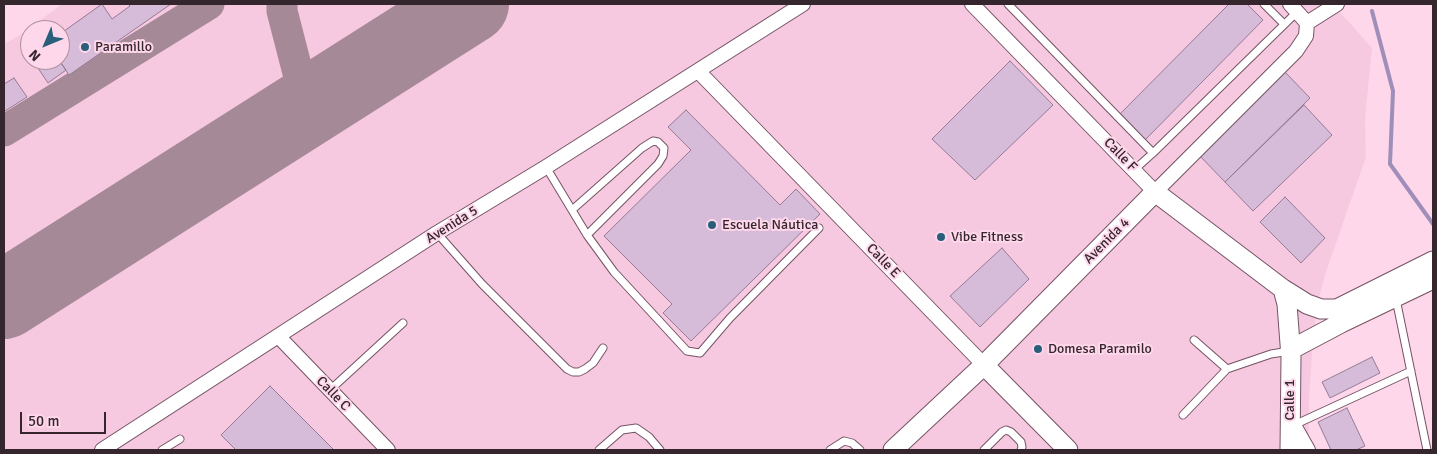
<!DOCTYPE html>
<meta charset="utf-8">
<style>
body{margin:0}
#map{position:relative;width:1437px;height:454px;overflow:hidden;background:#fed7ea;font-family:Signika,sans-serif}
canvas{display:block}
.frame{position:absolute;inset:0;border:5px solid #35262d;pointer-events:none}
.north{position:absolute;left:20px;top:20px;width:50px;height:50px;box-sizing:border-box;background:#fed7ea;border:1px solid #ae909e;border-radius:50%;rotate:225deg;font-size:14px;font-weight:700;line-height:20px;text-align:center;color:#35262d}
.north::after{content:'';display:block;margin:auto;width:18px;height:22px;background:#2a5f7b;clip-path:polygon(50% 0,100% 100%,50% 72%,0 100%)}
.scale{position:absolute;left:20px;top:412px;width:86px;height:22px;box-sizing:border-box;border:2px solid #35262d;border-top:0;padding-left:6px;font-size:15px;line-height:18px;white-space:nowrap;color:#35262d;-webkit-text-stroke:4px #fed7ea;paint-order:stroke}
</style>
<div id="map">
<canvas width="1437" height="454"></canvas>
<div class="frame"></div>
<div class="north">N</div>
<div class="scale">50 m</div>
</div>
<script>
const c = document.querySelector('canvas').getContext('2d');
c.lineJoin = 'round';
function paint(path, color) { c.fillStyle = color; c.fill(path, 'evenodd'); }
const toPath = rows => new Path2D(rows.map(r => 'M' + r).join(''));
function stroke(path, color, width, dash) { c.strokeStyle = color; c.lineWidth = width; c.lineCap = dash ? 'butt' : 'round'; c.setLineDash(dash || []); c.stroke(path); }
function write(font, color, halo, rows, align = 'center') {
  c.font = font + ' Signika,sans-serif'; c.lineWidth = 4; c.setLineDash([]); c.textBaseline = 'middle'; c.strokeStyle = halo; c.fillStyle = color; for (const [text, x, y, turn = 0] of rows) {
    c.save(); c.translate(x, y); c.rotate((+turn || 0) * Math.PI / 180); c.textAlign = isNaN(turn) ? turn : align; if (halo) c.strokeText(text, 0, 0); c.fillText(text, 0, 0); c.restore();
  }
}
const built = toPath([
 [62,4,1331,4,1348,21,1372,48,1365,119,1366,157,1326,272,1318,301,1313,338,1309,400,1309,450,4,450,4,44,22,34],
 [30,30,60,30,60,60,30,60]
]);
const stream = toPath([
 [1372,11,1393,91,1390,164,1433,224]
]);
const taxiway = toPath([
 [282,4,282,11,307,108],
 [4,131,209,4]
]);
const runway = toPath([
 [4,300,470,4]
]);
const building = toPath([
 [102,4,112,19,130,6,128,4,171,4,69,75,59,60,60,60,60,34,102,4],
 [1229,4,1247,4,1263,20,1145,140,1119,115,1229,4],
 [49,60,59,60,66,70,48,83,38,68,49,60],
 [1010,61,1053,105,975,180,932,139,1010,61],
 [1283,70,1310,98,1225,182,1198,154,1283,70],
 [14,78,27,97,5,111,4,109,4,84,14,78],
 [1304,105,1332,135,1253,211,1225,182,1304,105],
 [686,110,780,205,796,189,820,214,691,341,663,313,672,304,604,236,691,150,668,127,686,110],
 [1285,197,1325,238,1301,263,1260,222,1285,197],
 [1002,248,1029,279,980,327,950,296,1002,248],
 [1372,357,1380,373,1330,398,1322,382,1372,357],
 [270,386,334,450,236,450,221,435,270,386],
 [1347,408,1365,446,1356,450,1331,450,1318,422,1347,408]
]);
const lane = toPath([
 [1008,4,1153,153],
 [1264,4,1284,24],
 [546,167,587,235,614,272,687,351,700,353,730,318,819,228],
 [1134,170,1153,153,1297,12],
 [572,210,642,148,653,141,658,142,664,148,663,156,658,164,587,235],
 [437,233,482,284,567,369,573,372,579,372,585,369,593,363,603,348],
 [1396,299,1427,450],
 [1194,340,1227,369],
 [330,390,403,323],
 [1183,415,1227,369,1271,354,1290,351],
 [1294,425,1411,371],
 [162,450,180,439],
 [599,450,622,430,636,428,649,437,660,450],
 [830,450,844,441,852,443,860,450],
 [984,450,1002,432,1006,430,1011,432,1021,442,1022,447,1021,450]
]);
const street = toPath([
 [972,4,1155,192,1296,51,1306,36,1307,23],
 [1290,4,1307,23],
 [1307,23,1337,4],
 [698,71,984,365],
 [279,337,388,450],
 [1291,420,1308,450],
 [102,450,437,233,546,167,803,4]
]);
const secondary = toPath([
 [1283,289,1287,304,1291,357,1290,450],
 [1290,350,1341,323,1433,279],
 [984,365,1068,450],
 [893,450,984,365,1155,192,1283,289,1307,304,1321,309,1337,309,1433,261]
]);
const markers = [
 [85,47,5,"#2a5f7b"],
 [712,225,5,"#2a5f7b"],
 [941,237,5,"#2a5f7b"],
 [1038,349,5,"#2a5f7b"]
];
const poiNames = [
 ["Paramillo",95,47],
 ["Escuela Náutica",722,225],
 ["Vibe Fitness",951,237],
 ["Domesa Paramilo",1048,349]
];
const streetNames = [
 ["Calle F",1120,155,46],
 ["Avenida 5",452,225,-32],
 ["Avenida 4",1107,241,-45],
 ["Calle E",883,261,46],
 ["Calle C",333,394,46],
 ["Calle 1",1290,400,-90]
];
paint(built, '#f7c9e0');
stroke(stream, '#9e8eb9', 4);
stroke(taxiway, '#a68997', 31);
stroke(runway, '#a68997', 78);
paint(building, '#d7bcd9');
stroke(building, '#957b96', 1);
stroke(lane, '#745364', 9);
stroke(street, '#745364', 16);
stroke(secondary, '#745364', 21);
stroke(lane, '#fff', 7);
stroke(street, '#fff', 14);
stroke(secondary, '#fff', 19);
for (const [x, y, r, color] of markers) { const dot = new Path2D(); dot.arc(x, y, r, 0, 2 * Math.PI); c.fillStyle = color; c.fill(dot); stroke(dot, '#fed7ea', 2); }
write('14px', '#35262d', '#fed7ea', poiNames, 'left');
write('14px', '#35262d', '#fed7ea', streetNames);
</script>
